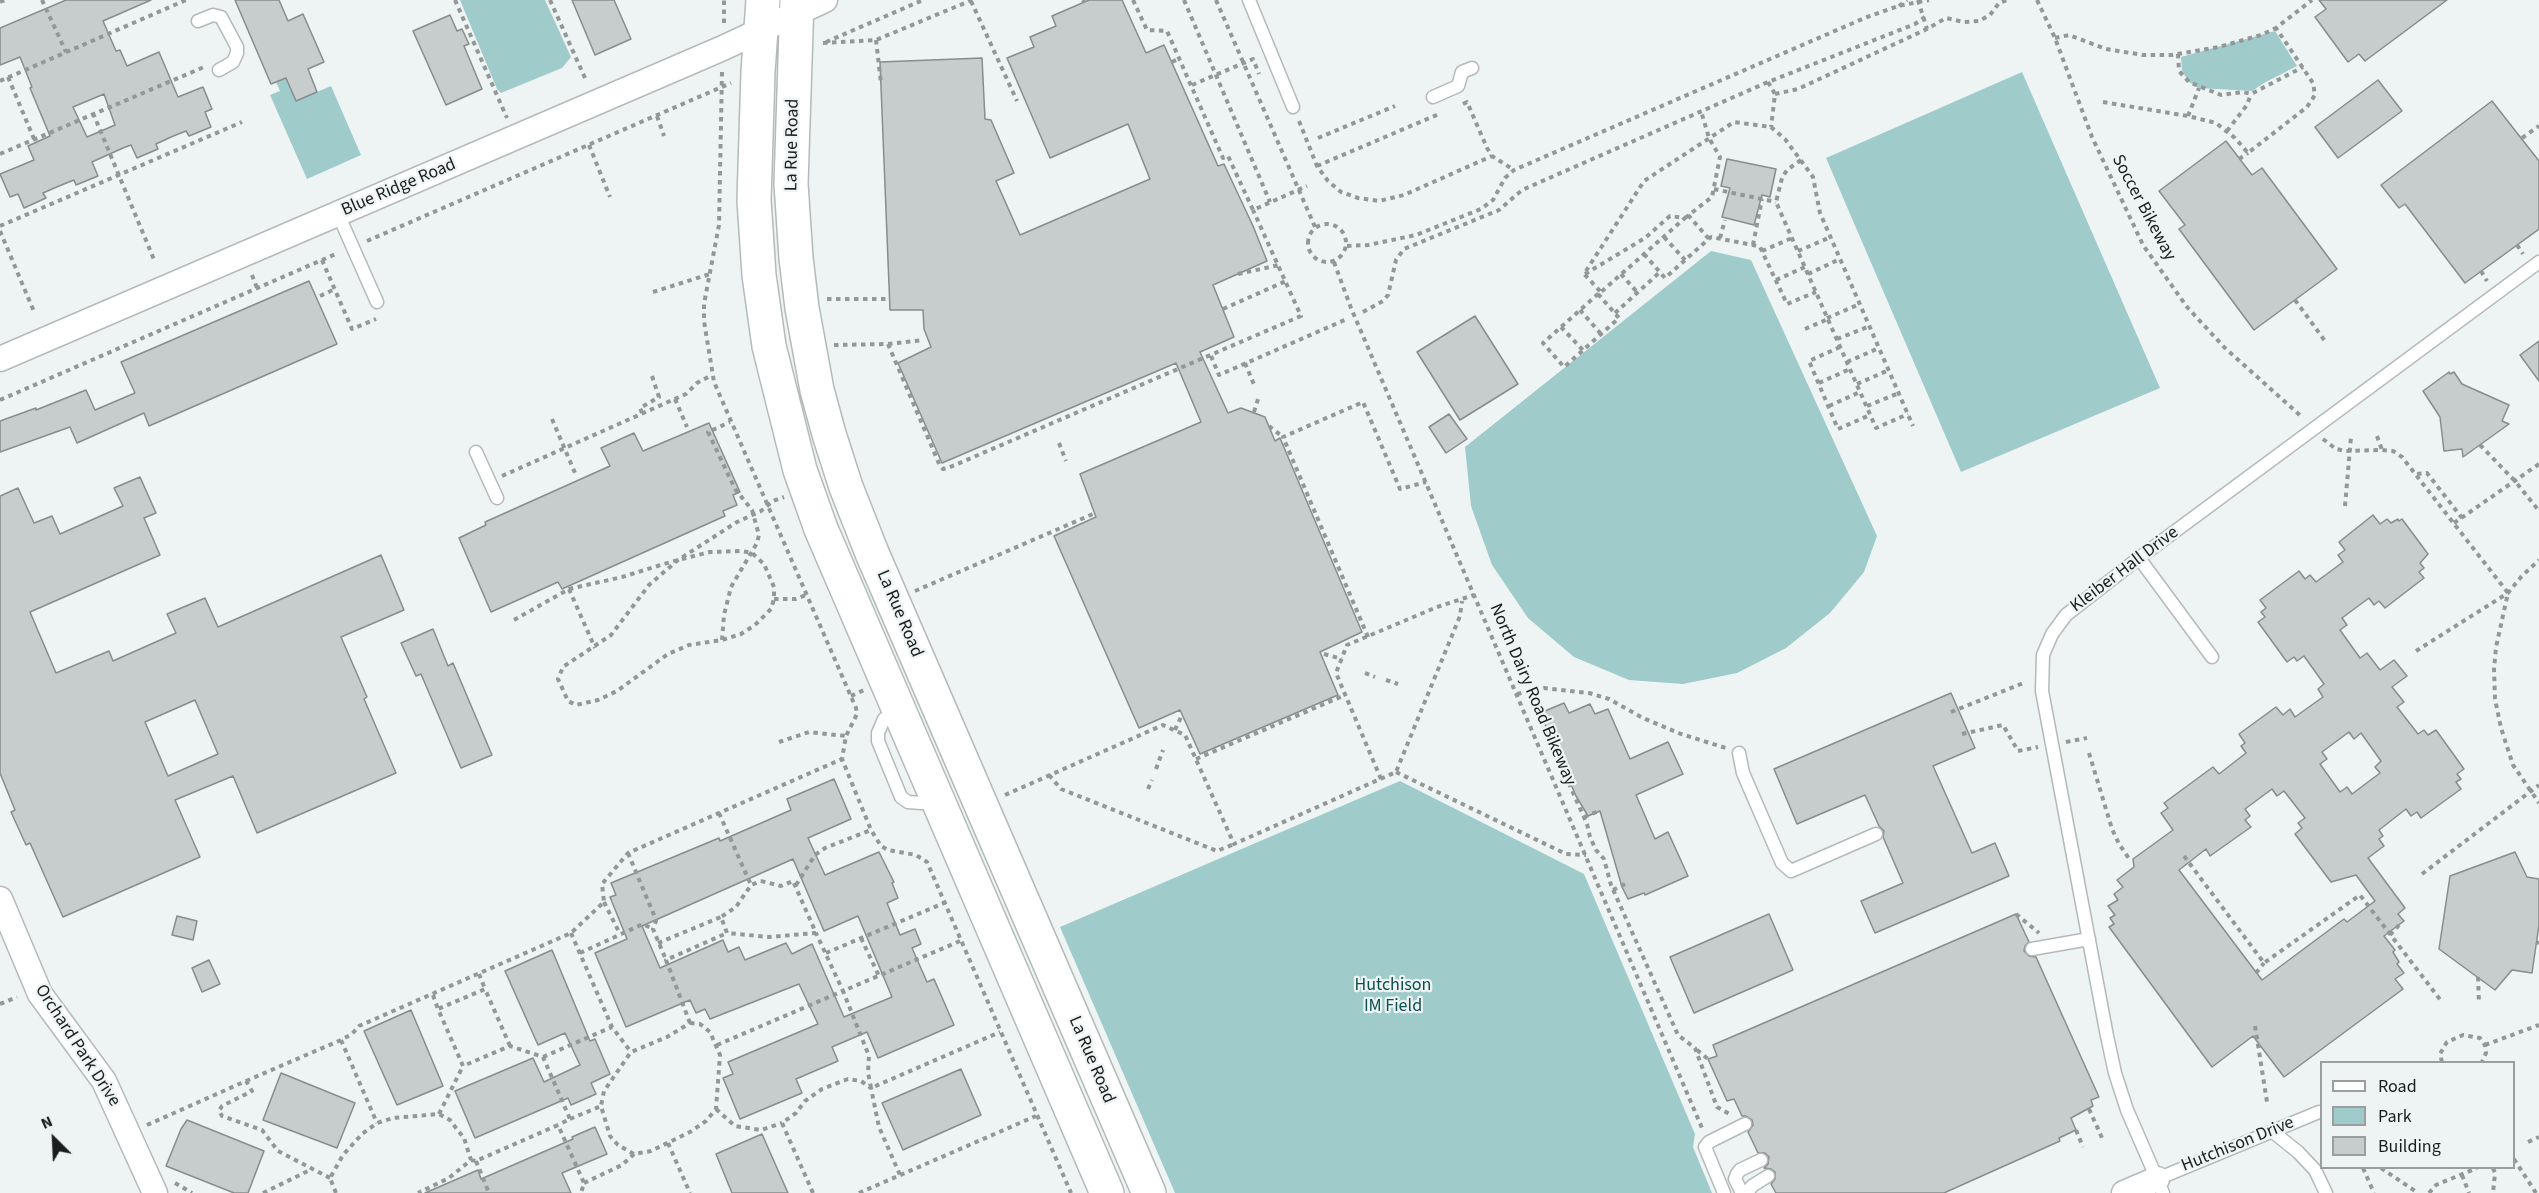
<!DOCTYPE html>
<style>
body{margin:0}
#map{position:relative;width:2539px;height:1193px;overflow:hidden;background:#eef4f4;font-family:"Source Sans 3",sans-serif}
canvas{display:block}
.legend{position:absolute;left:2320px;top:1061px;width:195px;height:108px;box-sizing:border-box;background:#eef4f4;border:2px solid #9a9e9e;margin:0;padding:8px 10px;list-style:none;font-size:18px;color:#1b1d1d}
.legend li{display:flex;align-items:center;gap:12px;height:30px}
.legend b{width:30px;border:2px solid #9a9e9e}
.north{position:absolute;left:24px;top:1109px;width:60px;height:60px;-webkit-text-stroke:4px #eef4f4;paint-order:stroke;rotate:336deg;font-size:16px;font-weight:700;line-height:24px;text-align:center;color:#1b1d1d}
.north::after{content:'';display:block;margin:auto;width:21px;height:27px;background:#1b1d1d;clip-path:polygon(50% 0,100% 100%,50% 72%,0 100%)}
</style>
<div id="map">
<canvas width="2539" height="1193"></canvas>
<ul class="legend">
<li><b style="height:8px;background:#fff"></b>Road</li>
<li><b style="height:16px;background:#9fcbca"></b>Park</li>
<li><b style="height:16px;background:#c7cdcc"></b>Building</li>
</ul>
<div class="north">N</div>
</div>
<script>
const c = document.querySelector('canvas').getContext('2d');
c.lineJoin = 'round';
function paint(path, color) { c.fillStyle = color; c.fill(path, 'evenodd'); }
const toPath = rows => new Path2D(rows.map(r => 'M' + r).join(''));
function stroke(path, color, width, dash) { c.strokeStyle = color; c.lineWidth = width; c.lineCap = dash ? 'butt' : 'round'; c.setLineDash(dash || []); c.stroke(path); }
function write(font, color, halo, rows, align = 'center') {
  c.font = font + ' "Source Sans 3",sans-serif'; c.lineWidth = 4.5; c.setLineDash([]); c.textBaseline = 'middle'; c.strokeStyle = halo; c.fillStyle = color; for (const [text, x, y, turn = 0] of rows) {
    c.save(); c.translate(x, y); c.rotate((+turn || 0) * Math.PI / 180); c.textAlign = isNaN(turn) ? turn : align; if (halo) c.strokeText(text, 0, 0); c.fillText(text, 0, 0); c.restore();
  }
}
const green = toPath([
 [460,0,545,0,571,57,562,68,501,93,497,89],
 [2275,31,2297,66,2264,83,2252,91,2199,88,2189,82,2182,71,2181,57],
 [2022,72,2160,388,1961,472,1826,158],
 [286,78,296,101,331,86,361,155,307,179,270,95,280,91,276,82],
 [1711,251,1751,260,1877,536,1864,572,1830,613,1786,648,1737,673,1683,684,1629,680,1574,657,1528,618,1492,565,1471,506,1465,447],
 [1400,781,1584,874,1695,1134,1693,1147,1712,1193,1175,1193,1060,927]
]);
const building = toPath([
 [66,0,151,0,103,21,116,51,120,50,127,66,159,52,178,97,203,87,212,109,205,112,211,127,189,136,186,131,171,137,156,144,158,149,137,158,131,145,123,148,92,162,98,176,76,185,74,180,59,186,43,193,46,198,24,208,18,194,10,197,0,174,34,160,28,146,50,136,30,88,32,87,20,57,0,65,0,28,66,0],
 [104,94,115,125,87,137,73,107,104,94],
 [235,0,279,0,288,21,303,14,324,62,308,69,317,92,296,101,286,78,271,84,235,0],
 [572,0,614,0,631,39,595,55,572,0],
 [1089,0,1122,0,1146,53,1164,45,1218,166,1224,164,1253,226,1267,261,1213,285,1234,337,1200,352,1228,413,1241,408,1265,417,1275,441,1280,438,1362,632,1320,652,1338,695,1200,754,1180,710,1139,728,1054,536,1096,517,1080,474,1201,422,1176,363,942,463,898,363,931,347,924,329,923,310,890,310,880,62,982,58,985,119,991,120,1014,173,996,181,1020,235,1150,179,1128,124,1050,158,1007,58,1034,47,1030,37,1056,26,1052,16,1089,0],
 [2319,0,2447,0,2365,61,2359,54,2348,62,2315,17,2326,9,2319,0],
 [450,15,457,31,462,29,469,44,464,46,482,89,446,105,413,31,450,15],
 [2378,80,2402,111,2338,158,2315,127,2378,80],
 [2492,101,2539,161,2539,229,2465,283,2405,204,2399,208,2381,185,2492,101],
 [2226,141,2252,175,2262,168,2337,269,2254,330,2179,229,2185,225,2159,191,2226,141],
 [1727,159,1776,169,1770,197,1762,195,1754,225,1722,217,1730,188,1721,186,1727,159],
 [309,281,337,344,149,426,144,413,77,443,70,427,0,452,0,421,36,408,36,410,86,390,95,410,135,393,121,362,309,281],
 [1475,316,1518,384,1460,420,1417,352,1475,316],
 [2539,341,2539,381,2520,355,2539,341],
 [2449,372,2450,374,2454,372,2462,384,2509,405,2502,421,2509,424,2463,457,2462,449,2444,451,2440,417,2423,391,2449,372],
 [1449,414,1467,439,1446,453,1429,427,1449,414],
 [709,423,740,492,733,495,737,505,723,511,725,516,562,589,558,582,491,612,459,538,486,525,485,522,610,466,601,448,634,433,643,451,709,423],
 [140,477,156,513,144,518,160,555,30,612,56,673,109,651,113,661,176,633,167,614,205,598,218,627,381,555,404,610,341,637,367,697,364,699,396,773,257,833,233,776,175,800,200,857,63,917,30,843,26,845,11,812,15,810,0,773,0,496,18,488,34,523,52,516,60,534,123,506,114,488,140,477],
 [195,700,218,754,168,776,145,722,195,700],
 [2373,515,2380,524,2387,519,2391,523,2398,519,2399,521,2402,519,2428,554,2420,563,2424,568,2419,572,2424,578,2385,608,2379,601,2374,605,2369,598,2342,618,2347,625,2340,630,2360,658,2367,653,2380,670,2394,660,2407,676,2392,687,2404,702,2397,707,2418,734,2424,730,2428,735,2436,730,2464,769,2457,774,2461,779,2456,782,2461,789,2421,818,2417,812,2411,816,2406,809,2379,830,2383,836,2379,839,2384,846,2368,858,2405,908,2398,914,2404,921,2384,936,2395,950,2393,952,2399,962,2397,964,2404,973,2395,979,2403,989,2284,1077,2253,1036,2212,1067,2109,927,2114,924,2110,918,2115,915,2108,906,2118,900,2114,894,2123,887,2117,880,2134,867,2133,859,2173,830,2161,813,2168,808,2164,803,2213,767,2219,774,2246,753,2241,746,2245,743,2239,734,2276,707,2283,715,2290,709,2295,717,2323,697,2318,689,2324,684,2304,656,2297,661,2294,657,2287,662,2258,622,2265,617,2261,612,2266,608,2260,600,2299,571,2305,579,2310,575,2316,582,2343,562,2338,555,2345,550,2339,542,2373,515],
 [2349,732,2354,739,2361,733,2381,761,2375,767,2380,773,2352,794,2347,787,2340,792,2320,764,2327,759,2322,752,2349,732],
 [2272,789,2277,796,2284,791,2305,818,2298,823,2302,828,2295,834,2331,882,2356,875,2375,901,2347,922,2344,919,2262,980,2179,870,2206,849,2210,856,2251,827,2245,820,2250,816,2245,809,2272,789],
 [433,629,448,666,453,663,492,755,461,768,421,674,416,676,401,643,433,629],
 [1951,693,1975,748,1933,766,1972,853,1995,843,2009,876,1875,933,1861,901,1903,883,1883,837,1884,831,1879,826,1865,795,1797,824,1774,769,1951,693],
 [1564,703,1569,713,1590,704,1595,714,1608,709,1630,759,1668,742,1683,774,1636,795,1655,839,1668,832,1688,876,1645,895,1644,893,1628,899,1622,887,1600,811,1588,816,1576,796,1540,713,1564,703],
 [834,779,851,819,808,838,825,875,879,852,894,882,892,883,898,898,887,903,900,935,915,929,921,944,912,948,927,982,934,979,954,1025,878,1058,867,1032,832,1047,838,1061,796,1079,802,1093,740,1119,723,1078,733,1074,728,1062,818,1024,799,984,710,1019,705,1009,696,1013,690,1000,626,1027,595,953,627,939,610,897,616,895,611,883,719,838,720,841,791,810,787,799,834,779],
 [793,859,824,931,858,916,892,997,844,1017,812,944,792,954,786,943,745,960,739,947,728,952,723,940,660,968,642,926,793,859],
 [2515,852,2527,877,2539,879,2539,925,2532,973,2512,970,2495,990,2439,949,2450,876,2515,852],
 [1769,914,1793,970,1694,1013,1670,957,1769,914],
 [2016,914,2029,942,2025,946,2024,951,2029,956,2036,957,2099,1097,2091,1100,2093,1106,2071,1118,2076,1130,2059,1138,2060,1141,1944,1193,1776,1193,1771,1184,1775,1179,1775,1172,1771,1169,1764,1168,1768,1164,1769,1157,1765,1153,1758,1153,1748,1132,1753,1125,1752,1120,1746,1116,1742,1116,1734,1099,1727,1101,1708,1059,1717,1056,1713,1045,2016,914],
 [177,916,197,921,193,940,172,935,177,916],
 [552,950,590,1041,595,1039,610,1074,591,1083,596,1094,571,1105,568,1098,475,1138,455,1091,533,1058,544,1082,580,1065,565,1033,538,1045,505,971,552,950],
 [209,960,220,984,202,992,192,968,209,960],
 [411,1010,443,1086,397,1105,364,1031,411,1010],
 [961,1069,981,1115,903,1150,882,1103,961,1069],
 [281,1073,355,1103,337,1148,263,1120,281,1073],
 [187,1120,264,1151,248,1193,234,1193,166,1166,181,1129,187,1120],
 [595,1127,607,1154,562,1173,571,1193,425,1193,478,1170,481,1179,573,1139,572,1137,595,1127],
 [762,1134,788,1193,732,1193,716,1154,762,1134]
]);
const path = toPath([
 [42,0,66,52],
 [455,0,507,118],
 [550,0,585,78],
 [1083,0,1084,2],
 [1133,0,1147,30,1167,31,1223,158,1228,156,1253,210,1307,186],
 [1184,0,1270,202],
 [1216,0,1315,227],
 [1918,0,1927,29],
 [2037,0,2055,38,2092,137,2143,245,2187,307,2224,347,2303,418],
 [971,1,1017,101],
 [0,2,5,0],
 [1899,6,1907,0],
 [724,23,724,0],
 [2055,38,2069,35,2106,49,2143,55,2172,55,2219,47,2261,35,2276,28],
 [876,40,881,83],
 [826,42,923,0],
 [823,43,876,40,972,0],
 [2178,54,2179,71,2189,82,2221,95,2243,92,2251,94,2303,67],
 [1172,62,1180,58],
 [722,72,719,225,704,304,704,321,714,382,856,708,857,714,846,736,842,759,871,830,881,846,888,850,916,855,927,862,1071,1193],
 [8,77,34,139],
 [0,81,186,0],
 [1768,82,1775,94,1771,127],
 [1192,85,1253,59,1259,74],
 [1775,94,1798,89,1927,29,1946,18,1964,22,1979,21,1990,15,1999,3,2007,0],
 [2103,102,2188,116,2216,123,2235,138,2248,153,2307,107,2315,95,2313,83,2276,28,2312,0],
 [1463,104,1467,102,1487,148,1492,156,1514,170],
 [93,113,155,262],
 [657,116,664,136],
 [2188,116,2199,88],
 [1299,121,1317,166,1328,181,1341,192,1358,198,1379,201,1404,195,1492,156],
 [2227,131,2247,105,2251,94],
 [1318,138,1395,106],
 [2522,138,2539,126],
 [589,145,610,197],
 [0,154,204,67],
 [2239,159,2248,153],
 [1801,160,1787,170,1782,178,1776,202,1876,428,1908,414],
 [1317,166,1439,114],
 [1714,189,1776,202],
 [1688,215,1709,239],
 [1685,218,1712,197,1720,157,1709,138,1701,111],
 '1308 243a19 19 0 1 1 38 0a19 19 0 1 1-38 0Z',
 [0,226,242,122],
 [0,231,35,314],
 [1664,237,1685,260],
 [1720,238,1725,220],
 [367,241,731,83],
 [1753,245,1762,199],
 [2517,245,2523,254],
 [1347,246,1368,245,1416,235,1481,209,1493,200,1505,178,1514,170,1867,17,1898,6,1929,0],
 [1762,251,1792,238],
 [1798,251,1831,237],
 [1644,254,1665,278,1711,237,1753,245,1760,247,1787,304,1816,292],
 [322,260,352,329,376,319],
 [1334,262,1351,308,1702,1128],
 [2481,271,2487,281],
 [1238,274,1279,265],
 [1585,274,1645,238,1670,216,1685,218,1601,292],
 [1621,274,1637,292],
 [1808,274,1840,259],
 [252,275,257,288],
 [1776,280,1805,267],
 [653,292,710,274],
 [1598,294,1619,318,1564,367,1543,343,1598,294,1601,292,1584,274,1644,181,1734,122,1771,127,1785,139,1813,177,1820,213,1913,426],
 [320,296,335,289],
 [827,299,889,299],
 [2295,300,2325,341],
 [1223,309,1286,281],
 [1580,310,1601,334],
 [1363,312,1383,301,1388,295,1396,260,1404,249,1499,210,1522,190,1768,82,1915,24,1925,17],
 [1615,313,1660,272],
 [1827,318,1860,304],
 [1561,327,1583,350],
 [1805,329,1828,319],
 [1837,339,1870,326],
 [888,344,940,466,943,469,948,468,1301,316,1253,210],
 [834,345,888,344,923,340],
 [1840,347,1809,361,1838,429,1870,415],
 [1211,356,1219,375,1347,319],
 [1847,362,1879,348],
 [1245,363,1255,387],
 [1819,383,1850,369],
 [1857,384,1889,370],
 [675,399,687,427],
 [0,400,338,253],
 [1829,406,1860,392],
 [1867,406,1899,393],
 [1254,412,1259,396],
 [642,413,640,408,659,397,652,376],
 [552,419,575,473],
 [1269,426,1283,437],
 [2377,436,2382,450],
 [2323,439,2336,449,2346,451,2382,450,2393,451,2402,457,2508,593,2496,647,2494,669,2495,699,2501,728,2513,765,2539,803],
 [1059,443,1066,461],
 [2480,445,2515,481,2539,511],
 [2417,474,2427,473,2462,518],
 [502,476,686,394,697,383,712,375],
 [2345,506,2351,437],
 [2454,523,2539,464],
 [569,589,595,648],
 [915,591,1093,514],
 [774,599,796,599,806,595],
 [514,620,569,589,622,577,664,564,678,560,710,552,741,551,752,553,764,564,774,587,774,599,771,609,755,625,741,634,722,640,689,645,668,654,617,691,598,700,576,705,568,701,558,679,563,667,611,635,649,585,678,560,737,522,761,511,773,501,784,497],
 [1368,637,1283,437,1363,402,1400,489,1426,482],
 [722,640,724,615,731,587,757,543,759,535,752,510,735,489,708,432,730,422],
 [2416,651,2508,593,2521,577,2539,560],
 [1324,654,1342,659],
 [1365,673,1375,677],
 [1386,680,1398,684],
 [1517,694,1544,688,1589,693,1609,699,1643,718,1681,734,1726,748],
 [851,696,864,690],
 [1951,712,2026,682],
 [1175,730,1181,717],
 [1962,734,2003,725,2018,751,2038,747],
 [779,742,809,732,846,736],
 [2066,742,2087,738],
 [1554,750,1587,824,1590,837,1596,850,1604,859,1611,885,1678,1035,1695,1048,1717,1107,1731,1115],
 [2089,753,2112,829,2119,844,2130,860],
 [1196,759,1345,695],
 [1156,769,1163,750],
 [1396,772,1566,854,1586,855],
 [1049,775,1061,789,1217,851,1234,844],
 [1381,779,1336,673,1347,645,1437,607,1474,595],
 [1148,789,1152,780],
 [1005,795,1163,725,1185,735,1234,844,1396,772,1460,616,1462,601],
 [719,813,751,885],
 [1584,817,1599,811],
 [628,853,654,915,656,921,653,929,666,960],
 [2184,856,2264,963,2360,895,2442,1002],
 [2422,874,2539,785],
 [761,881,781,886,793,881,816,933,769,937,727,933,721,917,736,907,751,885,761,881],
 [796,885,815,855,825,848,871,830],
 [1613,890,1625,884],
 [604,902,620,934],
 [2016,914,2039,933],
 [571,933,612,1027,631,1052],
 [2390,935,2399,925],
 [861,938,879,976],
 [960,941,843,991,869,1056,868,1072,871,1088,1000,1032],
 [2536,942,2539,943],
 [658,943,721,917],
 [580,953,643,924,653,929],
 [826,953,944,903],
 [2256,973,2264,963],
 [479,974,485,989],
 [2478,977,2479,1003],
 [433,995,438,1009],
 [0,1004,17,997],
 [690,1023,700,1024,710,1032,720,1055,716,1109,706,1121,690,1132,651,1151,634,1154,618,1145,610,1136,601,1106,604,1091,631,1052,667,1037,690,1023],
 [690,1023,666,960,727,933],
 [2255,1026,2267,1102],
 [341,1040,377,1123],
 [717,1045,843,991,816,933],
 [2485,1045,2539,1025],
 [510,1046,485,989,438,1009,463,1066,510,1046,543,1057,570,1119,558,1125],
 [1697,1050,1708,1059],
 [543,1057,612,1027],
 [2442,1062,2440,1054,2447,1042,2463,1035,2480,1038,2485,1045,2486,1053,2482,1062],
 [246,1081,341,1040,352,1034,359,1026,571,933,604,902,602,884,628,853,842,759],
 [716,1109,735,1126,761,1130,782,1123],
 [2089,1109,2103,1140],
 [439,1114,463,1066],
 [570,1119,601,1106],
 [147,1125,246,1081,252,1091,222,1106,219,1111,222,1116,262,1130,278,1151,330,1178],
 [2076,1130,2083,1147],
 [2528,1142,2539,1137],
 [668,1143,690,1193],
 [2514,1159,2536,1193],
 [471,1160,476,1161,558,1125,584,1183,581,1193],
 [476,1161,489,1193],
 [2363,1168,2374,1193],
 [2381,1168,2418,1193],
 [2493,1168,2495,1173,2493,1193],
 [2462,1175,2469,1193],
 [175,1183,192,1193],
 [584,1183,622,1165,634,1154],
 [263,1193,310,1170],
 [336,1193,330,1178,343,1155,362,1134,377,1123,393,1118,439,1114,450,1120,456,1128,464,1138,471,1160,449,1178,418,1193],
 [813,1193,782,1123,796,1113,805,1101,822,1089,848,1079,861,1081,871,1088,879,1127,900,1175],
 [859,1193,1036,1116],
 [2429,1193,2436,1185,2477,1168]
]);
const service = toPath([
 [1249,0,1293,107],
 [198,21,213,15,221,17,237,47,237,53,233,62,219,70],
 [1433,97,1458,86,1462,72,1472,68],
 [338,214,377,302],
 [476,452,497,498],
 [2139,558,2212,657],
 [899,710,884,719,878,733,878,741,901,797,908,802,921,803,937,801],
 [1739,753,1743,773,1782,863,1791,871,1876,834],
 [2032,949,2089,939],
 [2273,1132,2298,1152,2315,1170,2326,1193],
 [2157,1179,2319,1112],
 [1724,1193,1705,1147,1709,1142,1745,1124],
 [1742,1193,1735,1179,1737,1174,1740,1170,1761,1160],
 [1747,1193,1752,1186,1768,1176],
 [2163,1193,2127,1110,2115,1073,2107,1036,2042,691,2043,655,2052,634,2066,615,2139,558,2539,262]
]);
const minor = toPath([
 [0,359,723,48,825,0],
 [0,899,40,994,104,1081,155,1193],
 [2124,1193,2157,1179]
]);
const secondary = toPath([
 [763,0,758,72,754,200,759,275,769,346,800,470,821,529,1107,1193],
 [797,0,791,184,796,258,802,308,817,390,829,434,846,487,872,553,1149,1193]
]);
const streetNames = [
 ["La Rue Road",793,145,-89],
 ["Blue Ridge Road",399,188,-23],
 ["Soccer Bikeway",2143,208,62],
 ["Kleiber Hall Drive",2125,570,-37],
 ["La Rue Road",899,614,67],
 ["North Dairy Road Bikeway",1532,695,67],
 ["Orchard Park Drive",77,1046,57],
 ["La Rue Road",1091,1060,67],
 ["Hutchison Drive",2238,1145,-22]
];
const parkNames = [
 ["Hutchison",1393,986],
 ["IM Field",1393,1007]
];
paint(green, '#9fcbca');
paint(building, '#c7cdcc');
stroke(building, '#878c8c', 1.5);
stroke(service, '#b4baba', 15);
stroke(minor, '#b4baba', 27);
stroke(secondary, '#b4baba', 36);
stroke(path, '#939797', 4, [4.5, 4.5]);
stroke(service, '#fff', 12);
stroke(minor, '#fff', 24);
stroke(secondary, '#fff', 33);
write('18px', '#1b1d1d', '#eef4f4', streetNames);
write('18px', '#0b4f4e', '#eef4f4', parkNames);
</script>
